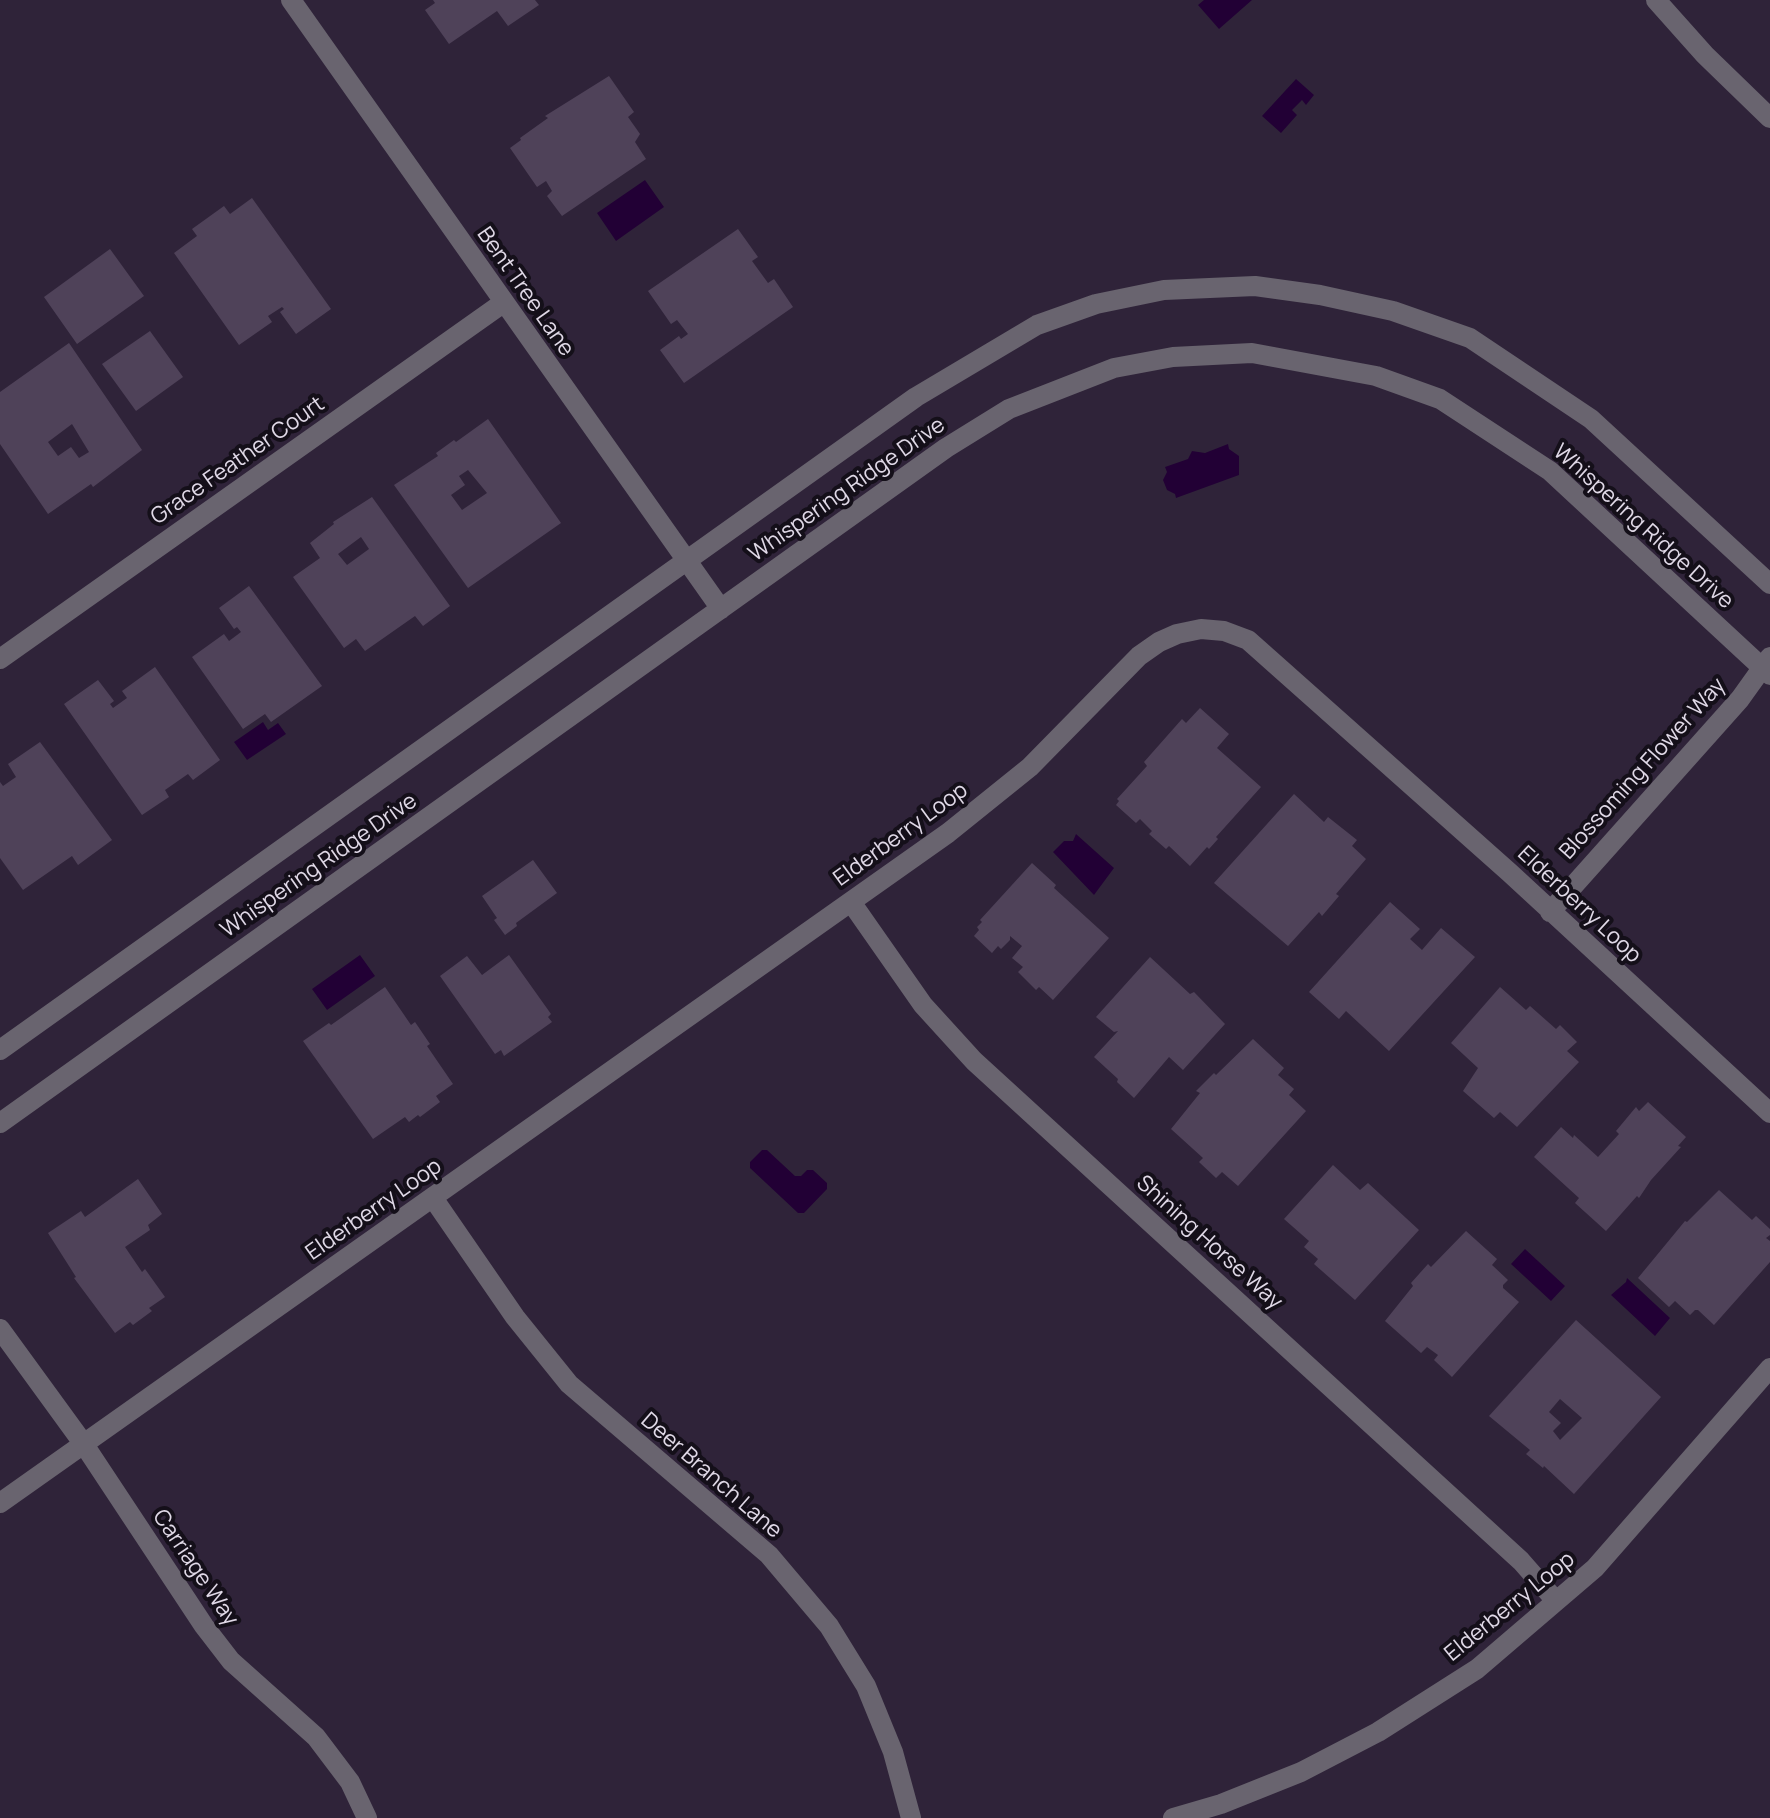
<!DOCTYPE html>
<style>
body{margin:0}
canvas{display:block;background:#2f2339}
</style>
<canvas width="1770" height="1818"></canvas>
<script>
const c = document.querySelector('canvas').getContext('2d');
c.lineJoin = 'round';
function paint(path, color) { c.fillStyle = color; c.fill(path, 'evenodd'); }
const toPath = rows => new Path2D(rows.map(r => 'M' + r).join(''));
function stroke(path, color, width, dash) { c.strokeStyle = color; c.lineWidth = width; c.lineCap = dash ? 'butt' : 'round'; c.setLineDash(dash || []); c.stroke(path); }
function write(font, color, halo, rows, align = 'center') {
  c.font = font + ' Manrope,sans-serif'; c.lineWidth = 8; c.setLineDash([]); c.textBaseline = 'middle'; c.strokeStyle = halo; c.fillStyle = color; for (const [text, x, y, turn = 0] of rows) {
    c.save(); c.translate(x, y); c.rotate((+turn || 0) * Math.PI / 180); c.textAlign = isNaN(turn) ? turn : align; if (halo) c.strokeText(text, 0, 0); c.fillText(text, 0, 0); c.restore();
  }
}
const water = toPath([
 [1204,0,1252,0,1219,29,1198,5],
 [1296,79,1314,95,1306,105,1302,100,1292,110,1297,115,1281,133,1262,116],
 [645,180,664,207,616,241,597,213],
 [1228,444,1229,449,1239,456,1239,475,1176,498,1175,494,1167,490,1163,480,1167,472,1165,467,1188,459,1192,451,1205,453],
 [263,722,268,730,278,723,286,734,247,760,234,742],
 [1076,834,1114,868,1094,895,1053,852,1064,841,1073,841],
 [360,955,375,976,327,1010,312,989],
 [762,1150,767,1150,795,1176,801,1176,807,1170,813,1170,827,1183,827,1189,804,1213,798,1213,750,1168,750,1162],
 [1525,1249,1565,1286,1551,1301,1511,1264],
 [1627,1278,1670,1318,1655,1336,1611,1295,1626,1282]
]);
const building = toPath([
 [433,0,535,0,539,5,508,26,497,11,449,44,425,10,435,3],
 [609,76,634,112,628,117,640,134,635,142,646,159,562,216,547,196,552,191,546,181,537,187,510,148,521,140,520,138,548,118,545,116],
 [252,198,331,309,296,334,280,312,284,309,282,307,268,316,272,322,239,345,174,253,197,236,192,229,224,206,230,214],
 [738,229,758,257,752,261,768,283,774,279,793,307,684,383,660,350,679,336,681,339,688,334,677,320,671,324,648,291],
 [110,249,144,296,77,344,44,297],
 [150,331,183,377,136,411,102,364],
 [69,343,142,450,93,487,91,484,48,514,0,444,0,392],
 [72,424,89,452,79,458,71,447,58,456,48,442],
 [488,419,561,523,468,588,394,485,438,456,436,453,454,440,456,442],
 [468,470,487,493,462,510,451,495,465,485,459,476],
 [372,497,450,606,423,626,415,616,365,651,356,639,344,648,293,577,320,558,310,543,334,524,333,522],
 [361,537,369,549,347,565,338,554],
 [249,586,322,686,271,722,265,714,243,729,192,657,224,634,229,641,241,632,237,627,234,629,219,608],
 [155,667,220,760,193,780,188,774,165,790,169,797,142,815,64,704,98,680,114,701,110,704,113,708,127,698,122,691],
 [1200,708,1229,734,1217,748,1261,787,1216,837,1218,839,1209,849,1207,847,1190,866,1169,846,1166,849,1149,834,1152,831,1140,819,1136,823,1116,805,1119,801,1117,799,1147,766,1144,762,1182,719,1186,723],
 [40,742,112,840,78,865,72,856,23,890,0,858,0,782,3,786,16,777,8,764],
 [1294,794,1324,822,1328,817,1357,840,1352,846,1366,859,1336,894,1339,896,1322,916,1319,912,1288,946,1214,883],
 [533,860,557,893,516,923,517,926,505,935,494,920,497,918,482,896],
 [1032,863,1056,885,1054,888,1109,938,1053,1000,1039,987,1036,990,1018,972,1023,967,1012,958,1022,946,1010,936,1010,940,1001,949,998,946,992,953,974,936,979,930,977,927,982,922,980,920],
 [1390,902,1420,929,1410,939,1422,950,1441,928,1475,957,1389,1051,1346,1011,1339,1019,1309,992],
 [509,955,551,1014,548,1017,552,1022,504,1056,501,1050,495,1054,440,976,467,956,482,975],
 [1150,957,1190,994,1194,992,1225,1024,1183,1070,1169,1057,1134,1098,1117,1082,1118,1079,1094,1057,1118,1031,1114,1032,1096,1017],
 [385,987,411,1025,415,1022,430,1044,427,1046,453,1084,436,1096,440,1102,420,1117,418,1115,409,1122,405,1117,373,1139,303,1041,329,1023,331,1025],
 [1500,987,1526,1010,1530,1006,1556,1029,1560,1025,1577,1042,1567,1051,1579,1062,1517,1127,1500,1112,1494,1118,1463,1091,1478,1068,1451,1043],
 [1253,1039,1284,1068,1278,1075,1294,1089,1289,1095,1306,1111,1238,1186,1222,1172,1216,1178,1199,1162,1203,1158,1171,1129,1200,1093,1196,1091,1214,1073,1216,1075],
 [1648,1102,1686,1137,1678,1146,1681,1147,1651,1180,1639,1198,1637,1196,1606,1231,1575,1203,1579,1198,1534,1157,1561,1127,1573,1138,1574,1135,1598,1157,1619,1134,1616,1131,1636,1107,1639,1111],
 [1333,1165,1360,1190,1368,1183,1419,1230,1355,1300,1314,1264,1318,1259,1304,1247,1309,1241,1284,1219],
 [138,1179,162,1214,148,1225,150,1230,125,1247,142,1272,145,1269,165,1297,149,1308,152,1311,133,1325,130,1322,115,1333,74,1278,76,1277,48,1233,81,1211,85,1217],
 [1719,1190,1752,1220,1756,1216,1770,1229,1770,1235,1766,1238,1770,1241,1770,1262,1714,1325,1698,1310,1695,1310,1690,1315,1675,1301,1669,1307,1638,1278,1685,1221,1687,1222],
 [1466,1231,1497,1259,1492,1265,1508,1280,1503,1285,1503,1288,1519,1302,1452,1377,1434,1360,1438,1355,1427,1347,1421,1353,1385,1321,1413,1286,1411,1283,1428,1264,1431,1267],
 [1576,1320,1661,1397,1574,1494,1544,1466,1543,1468,1526,1454,1530,1450,1489,1416],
 [1560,1399,1582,1418,1560,1440,1553,1431,1561,1423,1549,1412]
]);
const street = toPath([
 [291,0,721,609],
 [1656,0,1705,55,1770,118],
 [0,659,503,303],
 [851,902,923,1005,974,1061,1521,1561,1556,1601],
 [1550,912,1740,699,1770,657],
 [0,1050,916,397,1037,325,1096,304,1164,290,1255,286,1320,295,1393,311,1470,338,1591,419,1770,584],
 [0,1123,946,448,1009,409,1114,368,1173,357,1252,353,1376,376,1440,399,1550,471,1770,675],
 [433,1198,515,1317,569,1384,769,1555,829,1626,866,1686,893,1752,911,1818],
 [0,1329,83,1443,204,1626,231,1661,316,1737,350,1782,367,1818],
 [0,1503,948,833,1030,767,1139,656,1159,642,1177,634,1201,629,1224,631,1248,640,1510,873,1770,1113],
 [1173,1818,1221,1804,1301,1772,1378,1732,1477,1669,1595,1568,1770,1368]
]);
const streetNames = [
 ["Bent Tree Lane",525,292,55],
 ["Grace Feather Court",238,461,-35],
 ["Whispering Ridge Drive",847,490,-35],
 ["Whispering Ridge Drive",1643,527,42],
 ["Blossoming Flower Way",1643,769,-48],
 ["Elderberry Loop",901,835,-36],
 ["Whispering Ridge Drive",319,866,-35],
 ["Elderberry Loop",1579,905,43],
 ["Elderberry Loop",374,1210,-35],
 ["Shining Horse Way",1209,1243,42],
 ["Deer Branch Lane",711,1476,41],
 ["Carriage Way",195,1568,56],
 ["Elderberry Loop",1510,1607,-39]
];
paint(water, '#220035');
paint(building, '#4f4259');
stroke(street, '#69646f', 20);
write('22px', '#e0d9e7', '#140f19', streetNames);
</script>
